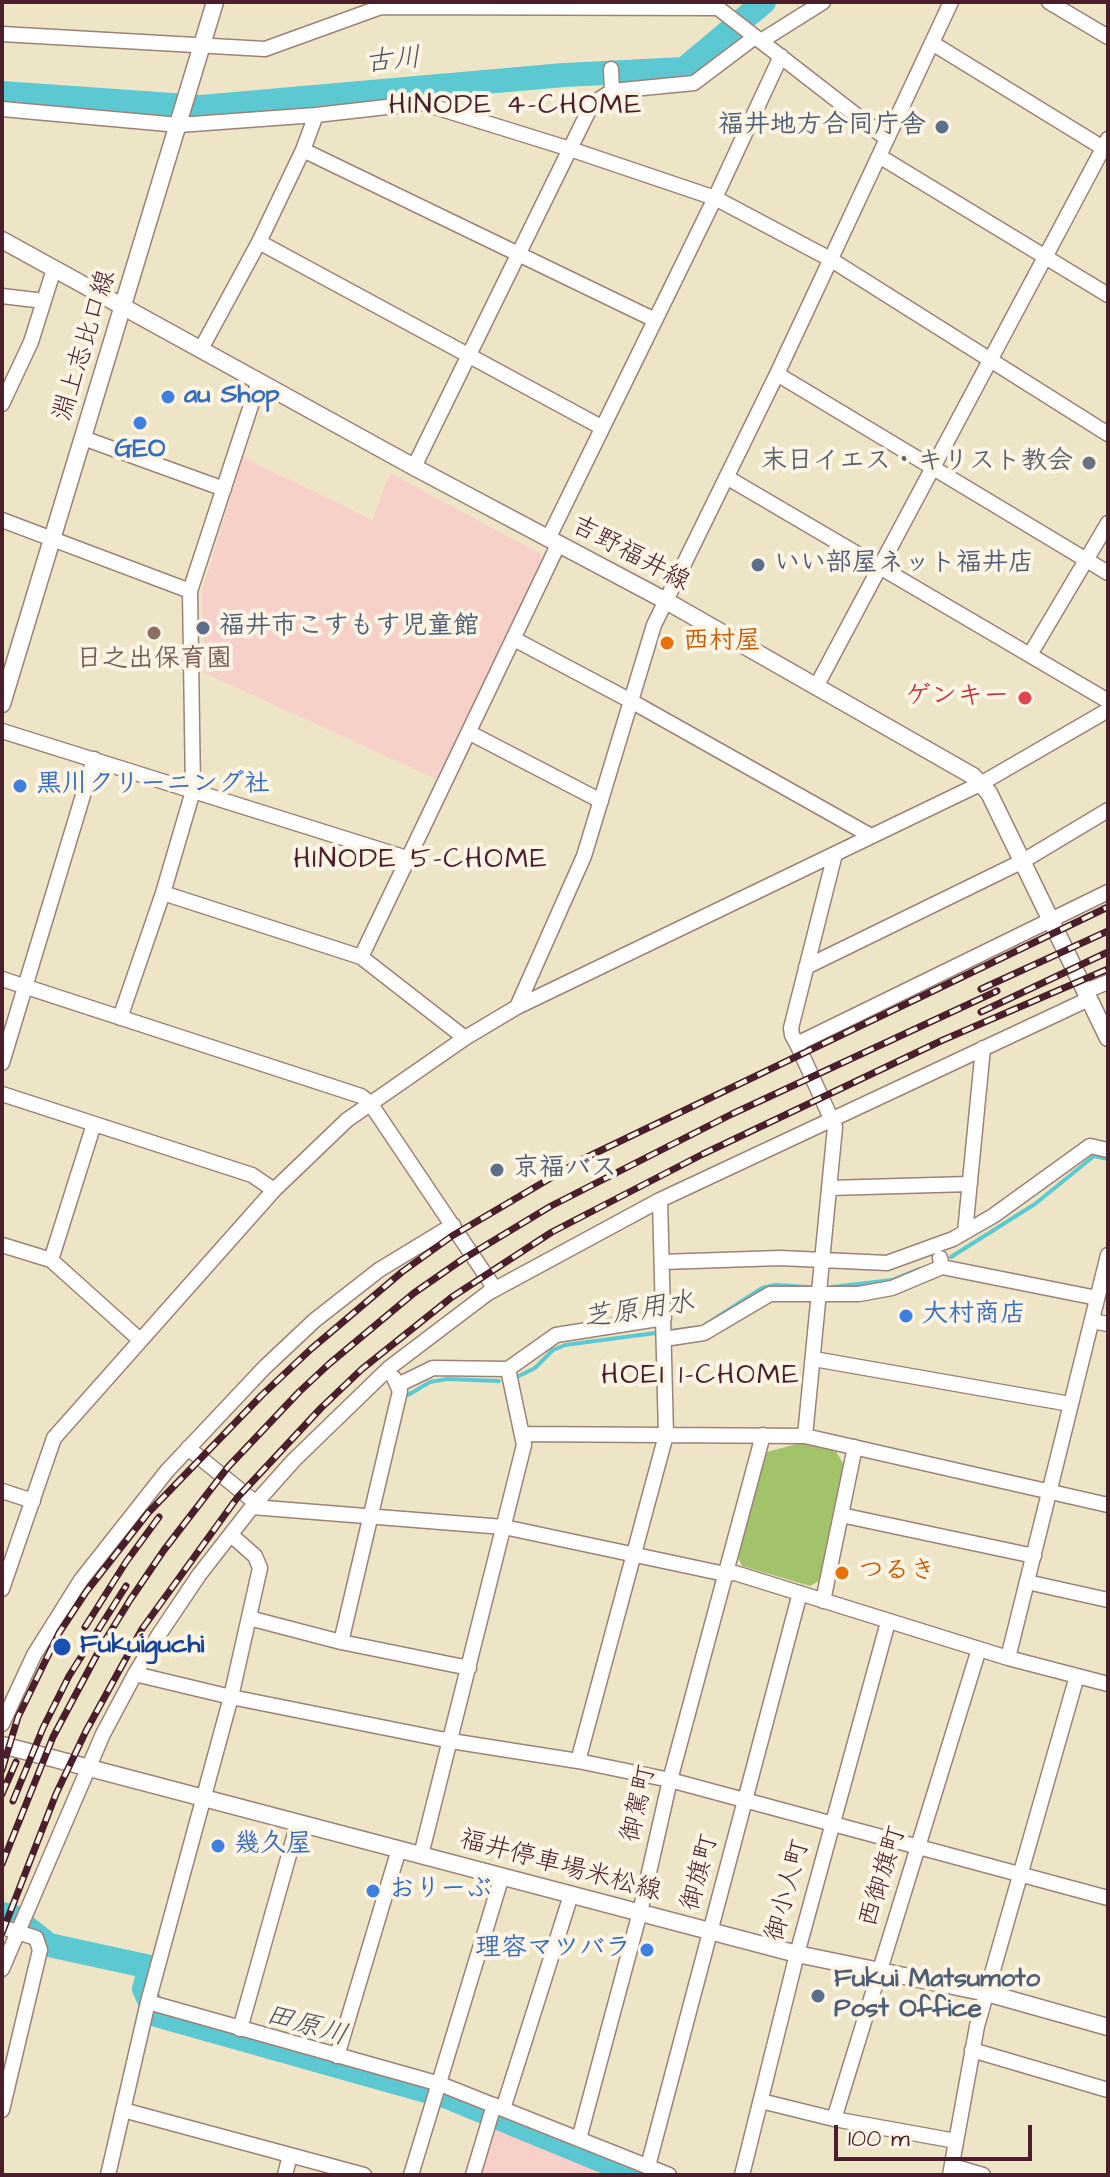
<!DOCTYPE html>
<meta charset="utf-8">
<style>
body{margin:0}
#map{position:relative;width:1110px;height:2177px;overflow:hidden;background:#eee5c6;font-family:"Architects Daughter",sans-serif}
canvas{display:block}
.frame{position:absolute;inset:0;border:4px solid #4a1f2b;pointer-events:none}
.scale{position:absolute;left:834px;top:2125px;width:198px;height:36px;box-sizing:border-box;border:4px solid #4a1f2b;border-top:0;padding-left:10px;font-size:24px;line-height:28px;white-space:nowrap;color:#4a1f2b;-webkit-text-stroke:6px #fcf5e5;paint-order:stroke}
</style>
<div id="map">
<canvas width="1110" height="2177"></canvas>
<div class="frame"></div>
<div class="scale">100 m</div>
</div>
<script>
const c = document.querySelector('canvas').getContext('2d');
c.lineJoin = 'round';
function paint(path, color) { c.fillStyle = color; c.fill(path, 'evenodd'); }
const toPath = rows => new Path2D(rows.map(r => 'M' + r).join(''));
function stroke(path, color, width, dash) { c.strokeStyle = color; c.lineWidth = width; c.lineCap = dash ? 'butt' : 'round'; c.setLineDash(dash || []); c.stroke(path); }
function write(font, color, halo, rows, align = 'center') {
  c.font = font + ' "Architects Daughter","Klee One",sans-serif'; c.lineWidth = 8; c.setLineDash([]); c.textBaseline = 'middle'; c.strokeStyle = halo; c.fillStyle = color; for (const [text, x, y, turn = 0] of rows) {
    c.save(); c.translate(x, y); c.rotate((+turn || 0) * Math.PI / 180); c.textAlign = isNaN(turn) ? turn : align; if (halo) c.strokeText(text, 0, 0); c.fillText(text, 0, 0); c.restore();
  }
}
const built = toPath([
 [243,457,372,520,390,473,539,553,543,563,436,779,204,673,202,591],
 [496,2123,622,2175,480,2175]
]);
const green = toPath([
 [804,1442,836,1451,845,1467,819,1581,810,1586,742,1566,736,1554,767,1452]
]);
const stream = toPath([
 [951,1257,1035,1204,1094,1156,1108,1159],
 [832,1287,892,1280,919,1269],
 [705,1325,762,1288,775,1285,809,1287],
 [519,1376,535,1368,553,1350,565,1345,693,1328],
 [408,1395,430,1382,447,1379,499,1381]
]);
const river = toPath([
 [2,93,201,107,564,75,684,69,764,2],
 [2,1914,12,1916,49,1945,150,1967,144,1989,156,2015,447,2097,637,2175]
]);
const minor = toPath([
 [716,2,718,8,887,139],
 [1049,2,1108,37],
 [2,34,265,49,381,7,718,8],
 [761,41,823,2],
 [932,43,1108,151],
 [611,69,612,91],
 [2,109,179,125,316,115,422,103,570,149,715,198,830,259,1108,434],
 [303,150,655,320],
 [879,156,1108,295],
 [259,242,601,427],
 [2,296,44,301],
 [201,349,259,242,303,150,316,115],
 [777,374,1108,573],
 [2,404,31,342,54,269],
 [83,438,224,489],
 [414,467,592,104,612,91,694,83,755,37],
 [728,478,1108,701],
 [2,520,190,591],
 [548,539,715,198,781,56],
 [514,639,631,701,871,836],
 [1031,653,1108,523],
 [817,685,1108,139],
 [2,731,410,859],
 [470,733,601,801],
 [835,854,791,1028,792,1035,797,1044,1108,892],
 [163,893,361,957,465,1038],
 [361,957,558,545],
 [806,967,1023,861,1108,810],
 [2,979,361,1096,370,1103,495,1289],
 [1086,991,1108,982],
 [517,1007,584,856,654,625,777,374,951,2],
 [120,1018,163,893,193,791,190,591,259,381],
 [797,1044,835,1127,805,1436],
 [2,1063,94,759],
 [2,1094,252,1175,274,1190],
 [829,1188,970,1184],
 [965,1232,983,1048],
 [2,1245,51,1260,140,1340],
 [940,1258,942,1267,1097,1298],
 [51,1260,94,1124],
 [662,1262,780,1258,887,1263,953,1239,993,1216,1090,1146,1108,1150],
 [1092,1321,1108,1324],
 [664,1339,704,1333,770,1294,859,1294,892,1288,942,1267],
 [814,1359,1070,1404],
 [508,1369,556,1335,664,1318],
 [398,1385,433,1368,508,1369,524,1445,421,1855],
 [522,1434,805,1436,1108,1505],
 [188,1448,256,1503],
 [2,1491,33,1501],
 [252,1507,504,1527,725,1574,735,1573,1008,1658,1108,1684],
 [841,1515,1034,1556],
 [1027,1582,1108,1600],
 [2,1589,54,1438,274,1190,347,1120,465,1038,517,1007,982,783,1108,710],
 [823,1601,855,1447],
 [249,1618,341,1642,469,1668],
 [341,1642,400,1391,394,1378],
 [1008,1658,1108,1255],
 [135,1674,231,1697,451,1741,578,1761,670,1780,1108,1898],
 [2,1724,34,1655,81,1580,167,1471,265,1367,315,1320,379,1270,453,1225],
 [578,1761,666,1435,660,1200],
 [2,1927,36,1938,40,1950,2,2110],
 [2,1969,103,1734,135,1674,158,1636,199,1575,252,1507,294,1460,389,1368,488,1293,660,1200,1089,999],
 [148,2002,440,2084,669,2175],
 [240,2029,298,1823],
 [972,2050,1108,2090],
 [337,2056,399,1849],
 [761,2101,834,2119,956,2141],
 [503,2109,571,1895],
 [123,2110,364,2175],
 [834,2119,979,1649],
 [579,2139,640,1912,670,1780,763,1435],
 [648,2166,800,1593],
 [952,2166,983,2175],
 [108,2175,148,2002,231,1697,260,1568,255,1556,231,1535],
 [285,2175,290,2155],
 [411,2175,502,1876],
 [473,2175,494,2105],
 [742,2175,797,1954,888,1622],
 [950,2175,977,2026,1077,1676]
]);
const major = toPath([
 [2,240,414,467,668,602,973,776,989,793,1108,1038],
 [2,704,215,2],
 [2,1745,797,1954,987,1993,1108,2027]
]);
const rail = toPath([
 [981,989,1108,931],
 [981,1012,1108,952],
 [85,1627,126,1562,159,1517],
 [2,1770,18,1717,59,1633,86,1592,148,1513,262,1395,311,1349,402,1272,452,1236,583,1159,1108,907],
 [2,1794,16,1762],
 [13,1801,43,1728,69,1676,126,1586],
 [2,1864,53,1737,101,1647,130,1600,164,1550,228,1467,299,1392,329,1364,414,1293,463,1259,551,1206,732,1114,997,991],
 [2,1933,56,1794,86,1731,142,1629,237,1498,321,1408,362,1369,452,1297,552,1232,703,1154,943,1040,1108,969]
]);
const markers = [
 [942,127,8,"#5c6f8a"],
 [168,397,8,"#3f7fe0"],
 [140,423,8,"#3f7fe0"],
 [1089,463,8,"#6b7280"],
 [758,565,8,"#5c6f8a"],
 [203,628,8,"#5c6f8a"],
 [154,633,8,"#8d6e63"],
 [667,643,8,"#e8710a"],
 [1025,698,8,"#e0444e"],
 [20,786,8,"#3f7fe0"],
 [497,1170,8,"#5c6f8a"],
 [906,1316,8,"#3f7fe0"],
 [842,1573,8,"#e8710a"],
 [62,1647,10,"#1a4fb4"],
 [218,1846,8,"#3f7fe0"],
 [373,1891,8,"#3f7fe0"],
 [647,1950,8,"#3f7fe0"],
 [818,1996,8,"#5c6f8a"]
];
const serviceNames = [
 ["福井地方合同庁舎",926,127,"right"],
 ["いい部屋ネット福井店",774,565],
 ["福井市こすもす児童館",219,628],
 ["京福バス",513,1170],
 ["Fukui Matsumoto",834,1981],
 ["Post Office",834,2011]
];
const streetNames = [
 ["淵上志比口線",86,346,-73],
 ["吉野福井線",630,555,28],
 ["御駕町",640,1804,-77],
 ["福井停車場米松線",560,1867,15],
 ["御旗町",701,1873,-75],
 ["西御旗町",884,1877,-73],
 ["御小人町",789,1891,-75]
];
const shopNames = [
 ["au Shop",184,397],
 ["GEO",140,451,"center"],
 ["黒川クリーニング社",36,786],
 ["大村商店",922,1316],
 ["幾久屋",234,1846],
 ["おりーぶ",389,1891],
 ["理容マツバラ",631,1950,"right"]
];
const worshipNames = [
 ["末日イエス・キリスト教会",1073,463]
];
const foodNames = [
 ["西村屋",683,643],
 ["つるき",858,1573]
];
const educationNames = [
 ["日之出保育園",154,661]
];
const healthNames = [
 ["ゲンキー",1009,698]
];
const transitNames = [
 ["Fukuiguchi",80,1647]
];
const waterNames = [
 ["古川",393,62,-5],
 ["芝原用水",639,1312,-9],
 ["田原川",306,2027,16]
];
const neighbourhoodNames = [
 ["HINODE 4-CHOME",516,107],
 ["HINODE 5-CHOME",421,861],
 ["HOEI 1-CHOME",701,1377]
];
paint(built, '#f7d1c9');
paint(green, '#a3c36b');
stroke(stream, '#5cc9d2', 4);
stroke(river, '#5cc9d2', 24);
stroke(minor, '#9c8278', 17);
stroke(major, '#9c8278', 19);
stroke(minor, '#fff', 14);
stroke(major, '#fff', 16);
stroke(rail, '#4a1f2b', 7);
stroke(rail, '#fcf5e5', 4, [12]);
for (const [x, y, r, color] of markers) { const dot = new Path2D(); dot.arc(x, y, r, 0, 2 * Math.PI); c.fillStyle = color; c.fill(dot); stroke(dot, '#fcf5e5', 3); }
write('bold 26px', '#4e5e75', '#fcf5e5', serviceNames, 'left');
write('26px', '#4a1f2b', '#fcf5e5', streetNames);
write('bold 26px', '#366cbe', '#fcf5e5', shopNames, 'left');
write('bold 26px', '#5b616d', '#fcf5e5', worshipNames, 'right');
write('bold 26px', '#c56008', '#fcf5e5', foodNames, 'left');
write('bold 26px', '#785e54', '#fcf5e5', educationNames);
write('bold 26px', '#be3a42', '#fcf5e5', healthNames, 'right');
write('bold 26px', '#164399', '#fcf5e5', transitNames, 'left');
write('italic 28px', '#4f525d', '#fcf5e5', waterNames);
c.letterSpacing = '2px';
write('28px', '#4a1f2b', '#fcf5e5', neighbourhoodNames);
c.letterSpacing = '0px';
</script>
